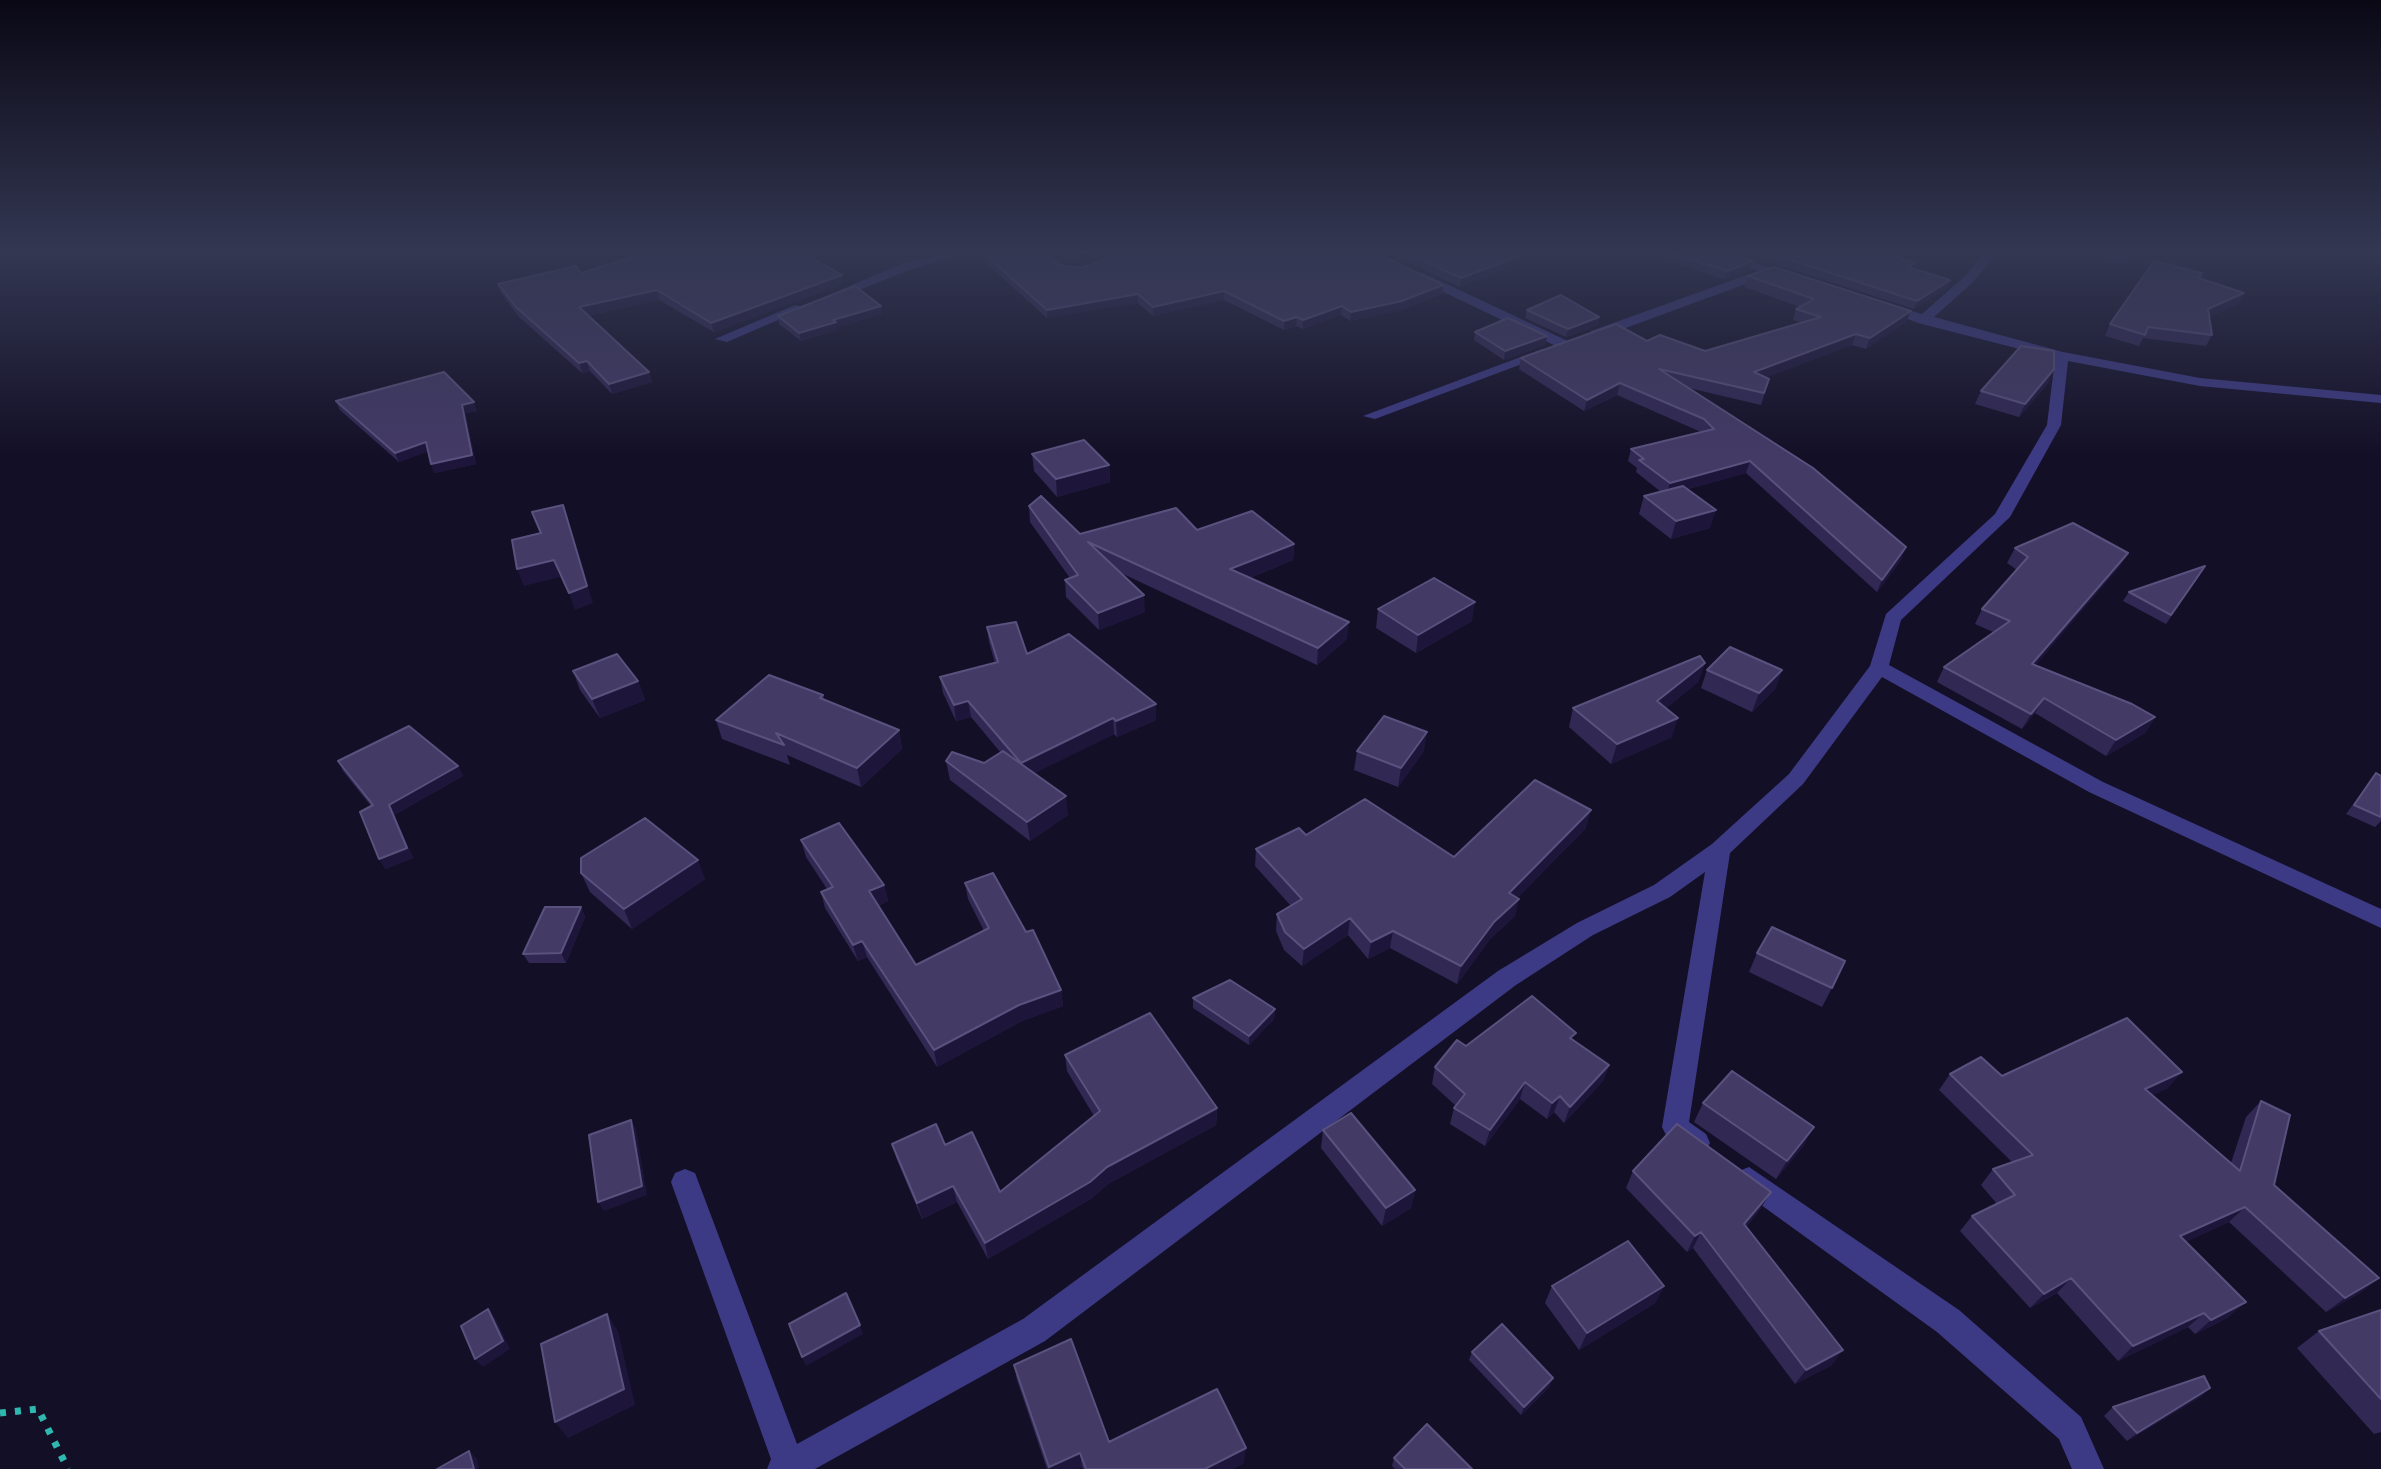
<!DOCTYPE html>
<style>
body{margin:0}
canvas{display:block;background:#130f26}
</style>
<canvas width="2381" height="1469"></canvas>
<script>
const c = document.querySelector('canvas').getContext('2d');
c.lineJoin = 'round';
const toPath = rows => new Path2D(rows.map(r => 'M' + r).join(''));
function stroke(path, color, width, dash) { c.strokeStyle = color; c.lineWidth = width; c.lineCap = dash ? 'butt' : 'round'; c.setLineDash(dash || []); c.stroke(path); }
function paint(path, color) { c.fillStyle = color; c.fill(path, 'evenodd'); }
const path = toPath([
 [0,1413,38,1409,68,1469]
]);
const minor = toPath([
 [955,251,977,251,914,268,834,300,824,297,906,262,955,251],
 [1031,251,1045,251,1065,265,1089,270,1083,274,1058,271,1031,251],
 [1706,251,1724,251,1798,278,1792,282,1770,275,1601,337,1591,337,1591,331,1758,271,1706,251],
 [1986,251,1999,251,1973,282,1934,317,2063,352,2200,378,2381,395,2381,403,2200,386,2068,361,2061,425,2010,517,1901,620,1889,665,2103,782,2381,909,2381,928,2089,792,1882,677,1803,784,1730,853,1689,1122,1706,1134,1710,1143,1706,1152,1697,1155,1688,1152,1666,1135,1662,1127,1705,872,1670,897,1593,935,1516,985,1045,1341,815,1469,767,1469,771,1459,671,1182,675,1173,685,1169,695,1173,797,1444,1023,1319,1498,971,1577,923,1654,885,1712,844,1789,774,1870,666,1886,614,1995,514,2047,425,2055,358,1918,323,1877,307,1883,303,1922,314,1965,276,1986,251],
 [1421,272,1570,342,1572,345,1560,348,1417,279,1415,276,1421,272],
 [795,305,806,308,727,342,715,339,795,305],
 [1542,349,1554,352,1375,419,1363,416,1542,349],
 [1749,1167,1959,1310,2081,1417,2104,1469,2072,1469,2059,1439,1937,1332,1739,1189,1735,1180,1739,1171,1749,1167]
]);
const wall = toPath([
 [652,251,847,251,815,260,843,284,714,332,659,300,588,316,649,372,652,382,612,394,590,371,582,373,519,317,501,293,498,284,581,273],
 [976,251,1037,251,1056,265,1082,268,1443,285,1442,294,1402,310,1350,321,1341,315,1303,329,1296,326,1284,330,1224,300,1153,316,1138,303,1047,318,976,254],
 [1050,251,1116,251,1080,263,1066,262],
 [1384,251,1553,251,1460,287],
 [1592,251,1622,251,1597,263],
 [1638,251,1727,251,1750,270,1724,279],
 [1735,251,1884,251,1882,253,1913,269,1950,280,1946,289,1914,309],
 [2077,251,2147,251,2123,265],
 [2202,273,2200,278,2244,293,2238,304,2209,317,2212,335,2206,346,2143,338,2139,346,2105,336,2110,324],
 [1748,276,1911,311,1906,322,1866,349,1852,345,1766,377,1769,379,1761,405,1689,388,1901,560,1877,592,1746,473,1688,489,1710,528,1671,539,1639,514,1644,496,1661,492,1636,472,1637,468,1628,461,1631,449,1701,432,1617,395,1584,411,1519,369,1521,358,1647,341,1705,351,1802,323,1793,320,1796,309,1800,307,1745,287],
 [1527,310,1598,325,1566,337,1525,318],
 [882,314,837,327,837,330,801,341,779,324,778,316],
 [1475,332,1547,336,1545,345,1504,360,1474,340],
 [2049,382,2019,417,1975,404,1981,391],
 [336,401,477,411,465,413,476,464,434,473,428,451,399,462,340,410],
 [1032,454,1109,465,1110,482,1057,497,1034,471],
 [1029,506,1080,534,1197,530,1294,544,1293,560,1250,578,1347,639,1317,665,1121,573,1145,612,1099,630,1066,597,1065,580,1070,578,1030,522],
 [2015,548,2128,553,2119,567,2035,665,2155,717,2145,733,2106,756,2035,713,2022,729,1937,682,1944,667,1993,632,1975,624,1982,609,2017,570,2007,563],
 [2200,575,2166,624,2123,601,2129,592],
 [1378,609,1472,621,1416,653,1376,628],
 [987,627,1027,654,1156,720,1117,737,1114,734,1034,773,1068,815,1030,841,950,780,946,761,984,763,1001,753,971,717,956,721,943,693,940,677,995,663,989,642],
 [1705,663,1698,682,1666,708,1672,737,1611,764,1569,727,1573,708],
 [1707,670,1782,670,1775,689,1752,712,1701,688],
 [573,671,638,681,645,700,600,718,580,690],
 [823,695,825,700,899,730,902,749,861,787,787,755,790,765,722,739,716,720],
 [1357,751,1424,751,1398,787,1354,770],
 [338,761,458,766,463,776,394,815,413,858,385,869,371,806,343,771],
 [2376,773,2381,776,2381,821,2375,827,2346,814],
 [1586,828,1517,898,1515,916,1490,939,1457,984,1390,948,1368,959,1348,935,1302,966,1284,950,1276,931,1277,914,1291,906,1255,866,1256,849,1306,835,1454,857],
 [801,840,884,885,888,901,878,906,916,965,984,931,968,899,965,883,1026,932,1061,990,1063,1006,1022,1021,937,1067,867,957,858,961,825,908,821,892,827,889,806,857],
 [581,873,705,879,632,929,590,892],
 [581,907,585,917,566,963,529,963,523,954],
 [1757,953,1832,988,1822,1007,1749,972],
 [1193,998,1275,1009,1274,1019,1249,1045,1193,1008],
 [1574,1040,1609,1065,1603,1081,1564,1123,1554,1112,1547,1119,1520,1099,1485,1146,1450,1124,1454,1108,1456,1106,1432,1084,1435,1067,1466,1046],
 [1065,1055,1217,1108,1216,1125,1108,1184,1092,1198,988,1259,957,1202,922,1219,897,1160,892,1144,945,1145,1000,1192,1094,1116,1067,1071],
 [1950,1074,2002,1076,2168,1088,2152,1095,2231,1163,2246,1117,2261,1101,2274,1185,2379,1278,2360,1293,2326,1312,2229,1222,2185,1242,2229,1317,2195,1334,2188,1327,2118,1361,2057,1293,2030,1308,1960,1231,1972,1216,1997,1204,1981,1185,1993,1169,2012,1162,1939,1090],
 [1703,1103,1804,1145,1776,1179,1694,1122],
 [1323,1130,1415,1190,1411,1208,1382,1226,1321,1148],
 [1633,1171,1761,1208,1746,1227,1832,1365,1795,1384,1693,1248,1687,1252,1626,1188],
 [1552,1286,1664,1286,1655,1303,1579,1350,1545,1303],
 [2381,1310,2381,1432,2374,1434,2297,1348,2319,1331],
 [1472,1352,1550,1386,1521,1415,1469,1360],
 [1014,1365,1109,1442,1244,1463,1232,1469,1083,1469,1082,1467,1077,1469,1047,1469,1017,1380],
 [2210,1388,2200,1397,2127,1441,2104,1416,2113,1407],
 [1394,1458,1472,1469,1395,1469,1392,1466]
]);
const shadedWall = toPath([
 [812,251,847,251,805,263,803,253],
 [1090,251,1116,251,1080,263,1079,254],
 [1533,251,1553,251,1460,287,1461,278],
 [1606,251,1622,251,1597,263,1599,254],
 [2130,251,2147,251,2123,265],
 [1753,261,1750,270,1724,279,1727,271],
 [842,275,843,284,714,332,711,323],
 [1950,280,1946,289,1914,309,1917,301],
 [1443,285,1442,294,1402,310,1350,321,1351,312],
 [657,290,659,300,582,317,579,307],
 [1224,291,1224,300,1153,316,1153,307],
 [2244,293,2238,304,2202,320,2208,309],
 [1138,294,1138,303,1047,318,1047,310],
 [881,306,882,314,837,327,837,330,801,341,799,333,833,320],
 [1342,306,1341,315,1303,329,1303,320],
 [1911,311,1906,322,1866,349,1870,338],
 [1297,317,1296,326,1284,330,1284,321],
 [1599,317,1598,325,1566,337,1568,329],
 [1856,334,1852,345,1750,384,1754,372],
 [1547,336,1545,345,1504,360,1505,351],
 [587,361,590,371,582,373,579,363],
 [2054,369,2049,382,2019,417,2025,404],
 [649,372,652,382,612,394,609,384],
 [1620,383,1617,395,1584,411,1587,400],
 [474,402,477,411,465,413,476,464,434,473,431,464,462,405],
 [426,442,430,451,399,462,395,453],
 [1750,461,1746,473,1666,495,1670,483],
 [1109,465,1110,482,1057,497,1056,479],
 [563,505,593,603,575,610,569,593],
 [1716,510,1710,528,1671,539,1676,521],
 [1294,544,1293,560,1230,586,1230,569],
 [1906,547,1901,560,1877,592,1882,580],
 [2128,553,2119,567,2024,679,2032,664],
 [554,560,560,577,524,586,517,569],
 [1144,595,1145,612,1099,630,1098,613],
 [1475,602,1472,621,1416,653,1418,635],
 [1349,622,1347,639,1317,665,1318,648],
 [1705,663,1698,682,1651,720,1657,701],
 [1782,670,1775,689,1752,712,1759,693],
 [638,681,645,700,600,718,592,699],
 [2044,698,2035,713,2022,729,2031,714],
 [968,701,971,717,956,721,954,705],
 [1156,704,1156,720,1117,737,1116,721],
 [2155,717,2145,733,2106,756,2116,740],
 [1113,718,1114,734,1023,779,1021,763],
 [1678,718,1672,737,1611,764,1617,744],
 [899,730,902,749,861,787,857,768],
 [1427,732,1424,751,1398,787,1401,768],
 [458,766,463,776,394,815,413,858,385,869,379,859,389,805],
 [1066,796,1068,815,1030,841,1027,822],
 [1591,810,1586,828,1505,910,1509,893],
 [698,860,705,879,632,929,624,909],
 [884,885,888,901,873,908,869,891],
 [1519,899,1515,916,1490,939,1457,984,1461,966,1494,922],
 [581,907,585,917,566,963,561,953],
 [1350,918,1348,935,1302,966,1304,949],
 [1393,931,1390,948,1368,959,1371,942],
 [862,941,867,957,858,961,853,945],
 [1061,990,1063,1006,1022,1021,937,1067,934,1050,1019,1005],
 [1275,1009,1274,1019,1249,1045,1249,1036],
 [1609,1065,1603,1081,1564,1123,1570,1107],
 [2182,1072,2168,1088,2131,1105,2145,1089],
 [1525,1082,1520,1099,1485,1146,1490,1130],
 [1560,1096,1554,1112,1547,1119,1552,1103],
 [1217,1108,1216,1125,1108,1184,1092,1198,988,1259,985,1243,1107,1167],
 [631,1120,636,1129,647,1195,604,1211,598,1202],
 [1814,1127,1804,1145,1776,1179,1787,1161],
 [953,1186,957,1202,922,1219,917,1203],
 [1415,1190,1411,1208,1382,1226,1386,1208],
 [1771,1192,1761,1208,1735,1240,1744,1224],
 [2245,1207,2229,1222,2164,1252,2180,1236],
 [1701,1232,1693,1248,1687,1252,1695,1236],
 [2071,1278,2057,1293,2030,1308,2044,1294],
 [2379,1278,2360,1293,2326,1312,2345,1298],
 [1664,1286,1655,1303,1579,1350,1587,1333],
 [2246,1302,2229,1317,2195,1334,2211,1320],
 [488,1309,495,1318,510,1349,483,1367,475,1359],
 [2204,1313,2188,1327,2118,1361,2133,1346],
 [607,1314,618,1331,635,1405,568,1438,555,1422],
 [860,1325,863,1334,806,1366,802,1357],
 [1843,1350,1832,1365,1795,1384,1806,1370],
 [1553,1378,1550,1386,1521,1415,1524,1407],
 [2210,1388,2200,1397,2127,1441,2137,1433],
 [1246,1448,1244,1463,1232,1469,1205,1469],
 [469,1451,477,1459,479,1469,474,1469],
 [1080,1453,1082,1467,1077,1469,1049,1469,1049,1467]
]);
const building = toPath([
 [652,251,812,251,803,253,842,275,711,323,657,290,579,307,649,372,609,384,587,361,579,363,516,307,498,284,576,266,581,273,652,251],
 [981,251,1037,251,1056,265,1082,268,1125,251,1372,251,1443,285,1402,301,1351,312,1342,306,1303,320,1297,317,1284,321,1224,291,1153,307,1138,294,1047,310,981,251],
 [1062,251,1090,251,1079,254,1066,254,1062,251],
 [1402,251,1533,251,1461,278,1402,251],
 [1666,251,1727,251,1753,261,1727,271,1666,251],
 [1763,251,1876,251,1915,263,1908,267,1950,280,1917,301,1763,251],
 [2154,261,2202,273,2199,278,2244,293,2208,309,2212,335,2148,327,2145,335,2110,324,2154,261],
 [1774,267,1911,311,1870,338,1856,334,1754,372,1769,379,1764,393,1659,369,1813,468,1906,547,1882,580,1750,461,1670,483,1639,460,1644,459,1631,449,1714,429,1704,419,1620,383,1587,400,1521,358,1616,324,1647,341,1660,335,1705,351,1821,317,1796,309,1814,299,1748,276,1774,267],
 [855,286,881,306,833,320,836,322,799,333,778,316,855,286],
 [1561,295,1599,317,1568,329,1527,310,1561,295],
 [1508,318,1547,336,1505,351,1475,332,1508,318],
 [2021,346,2054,351,2054,369,2025,404,1981,391,2021,346],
 [444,372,474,402,462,405,472,455,431,464,426,442,395,453,336,401,444,372],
 [1084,440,1109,465,1056,479,1032,454,1084,440],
 [1683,486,1716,510,1676,521,1644,496,1683,486],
 [1041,496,1080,534,1176,508,1197,530,1252,511,1294,544,1230,569,1349,622,1318,648,1088,542,1144,595,1098,613,1065,580,1078,575,1029,506,1041,496],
 [563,505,587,586,569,593,554,560,517,569,512,540,541,533,532,512,563,505],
 [2073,523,2128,553,2032,664,2132,704,2155,717,2116,740,2044,698,2031,714,1944,667,2010,621,1982,609,2028,557,2015,548,2073,523],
 [2205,566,2171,615,2129,592,2205,566],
 [1434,578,1475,602,1418,635,1378,609,1434,578],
 [1016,622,1027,654,1069,634,1156,704,1116,721,1113,718,1021,763,968,701,954,705,940,677,998,662,987,627,1016,622],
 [1730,647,1782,670,1759,693,1707,670,1730,647],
 [617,654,638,681,592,699,573,671,617,654],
 [1700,656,1705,663,1657,701,1678,718,1617,744,1573,708,1700,656],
 [769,675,823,695,820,698,899,730,857,768,776,733,784,745,716,720,769,675],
 [1384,716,1427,732,1401,768,1357,751,1384,716],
 [409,726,458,766,389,805,407,848,379,859,360,812,373,805,338,761,409,726],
 [1003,751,1066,796,1027,822,946,761,952,752,984,763,1003,751],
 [2376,773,2381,776,2381,817,2354,805,2376,773],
 [1535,780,1591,810,1509,893,1519,899,1494,922,1461,966,1393,931,1371,942,1350,918,1304,949,1285,932,1277,914,1302,899,1256,849,1299,828,1306,835,1365,799,1454,857,1535,780],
 [645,818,698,860,624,909,581,873,581,858,645,818],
 [839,823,884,885,869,891,916,965,989,928,965,883,993,873,1026,932,1033,930,1061,990,1019,1005,934,1050,862,941,853,945,821,892,833,887,801,840,839,823],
 [545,907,581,907,561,953,523,954,545,907],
 [1772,927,1845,961,1832,988,1757,953,1772,927],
 [1230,980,1275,1009,1249,1036,1193,998,1230,980],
 [1532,996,1576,1033,1570,1038,1609,1065,1570,1107,1560,1096,1552,1103,1525,1082,1490,1130,1454,1108,1465,1094,1435,1067,1457,1040,1466,1046,1532,996],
 [1150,1013,1217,1108,1107,1167,1090,1182,985,1243,953,1186,917,1203,892,1144,936,1124,945,1145,972,1132,1000,1192,1100,1111,1065,1055,1150,1013],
 [2127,1018,2182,1072,2145,1089,2240,1171,2261,1101,2290,1115,2274,1185,2379,1278,2345,1298,2245,1207,2180,1236,2246,1302,2211,1320,2204,1313,2133,1346,2071,1278,2044,1294,1972,1216,2015,1195,1993,1169,2033,1155,1950,1074,1981,1057,2002,1076,2127,1018],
 [1732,1071,1814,1127,1787,1161,1703,1103,1732,1071],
 [1351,1113,1415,1190,1386,1208,1323,1130,1351,1113],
 [631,1120,642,1186,598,1202,589,1135,631,1120],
 [1677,1124,1771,1192,1744,1224,1843,1350,1806,1370,1701,1232,1695,1236,1633,1171,1677,1124],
 [1628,1241,1664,1286,1587,1333,1552,1286,1628,1241],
 [846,1293,860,1325,802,1357,789,1324,846,1293],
 [488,1309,503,1341,475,1359,461,1326,488,1309],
 [2381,1310,2381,1399,2319,1331,2381,1310],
 [607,1314,624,1389,555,1422,541,1344,607,1314],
 [1502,1324,1553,1378,1524,1407,1472,1352,1502,1324],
 [1071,1339,1109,1442,1217,1389,1246,1448,1205,1469,1086,1469,1080,1453,1049,1467,1014,1365,1071,1339],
 [2204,1376,2210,1388,2137,1433,2113,1407,2204,1376],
 [1427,1424,1472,1469,1405,1469,1394,1458,1427,1424],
 [469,1451,474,1469,437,1469,469,1451]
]);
stroke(path, '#2fb8b0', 7, [6, 9]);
paint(minor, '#3d3a85');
paint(wall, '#312854');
paint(shadedWall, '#1d163a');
paint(building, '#433a66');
stroke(building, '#5a527e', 2);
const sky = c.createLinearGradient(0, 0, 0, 457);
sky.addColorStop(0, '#0a0815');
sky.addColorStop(0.55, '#333752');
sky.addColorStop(1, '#33375200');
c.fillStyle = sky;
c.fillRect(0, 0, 2381, 457);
</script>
